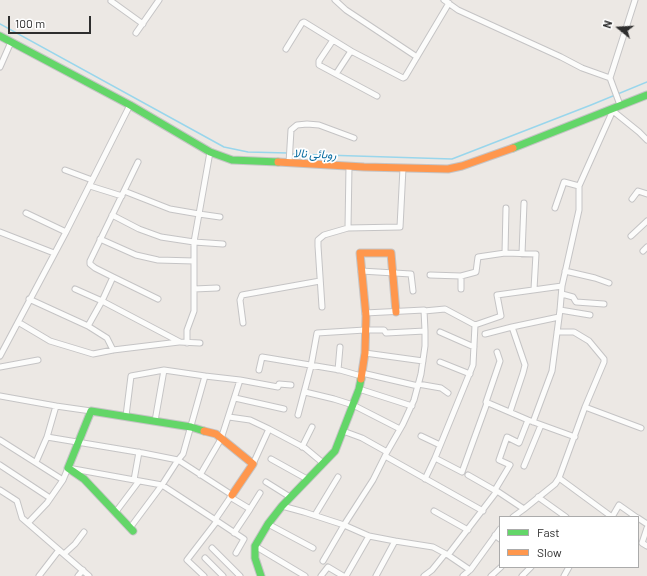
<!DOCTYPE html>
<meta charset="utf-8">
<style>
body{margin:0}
#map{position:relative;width:647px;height:576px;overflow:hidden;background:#ece8e4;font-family:Barlow,sans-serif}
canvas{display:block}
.legend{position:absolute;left:499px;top:516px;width:140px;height:52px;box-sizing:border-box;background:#fff;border:1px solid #ababab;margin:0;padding:5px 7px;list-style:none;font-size:12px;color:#2e2e2e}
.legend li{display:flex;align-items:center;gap:8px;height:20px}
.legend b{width:20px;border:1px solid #ababab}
.north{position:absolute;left:599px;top:8px;width:40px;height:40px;-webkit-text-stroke:3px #fff;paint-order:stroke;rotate:288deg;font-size:11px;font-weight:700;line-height:16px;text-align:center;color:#2e2e2e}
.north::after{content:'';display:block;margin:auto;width:14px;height:18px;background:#2e2e2e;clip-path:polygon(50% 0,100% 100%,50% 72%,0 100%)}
.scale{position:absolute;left:8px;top:16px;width:83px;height:18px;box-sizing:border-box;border:2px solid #2e2e2e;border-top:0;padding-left:5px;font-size:12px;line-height:14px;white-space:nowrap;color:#2e2e2e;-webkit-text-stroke:3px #fff;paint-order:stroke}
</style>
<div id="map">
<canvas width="647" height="576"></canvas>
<ul class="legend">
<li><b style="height:5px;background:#63d668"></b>Fast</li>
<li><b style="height:5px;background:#ff974d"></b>Slow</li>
</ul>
<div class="north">N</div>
<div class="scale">100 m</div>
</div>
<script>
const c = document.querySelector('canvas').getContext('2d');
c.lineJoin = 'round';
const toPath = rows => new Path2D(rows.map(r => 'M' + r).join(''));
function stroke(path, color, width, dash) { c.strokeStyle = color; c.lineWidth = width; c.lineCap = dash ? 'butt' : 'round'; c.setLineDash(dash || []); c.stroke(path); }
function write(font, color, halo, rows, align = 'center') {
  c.font = font + ' Barlow,Vazirmatn,sans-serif'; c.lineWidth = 3.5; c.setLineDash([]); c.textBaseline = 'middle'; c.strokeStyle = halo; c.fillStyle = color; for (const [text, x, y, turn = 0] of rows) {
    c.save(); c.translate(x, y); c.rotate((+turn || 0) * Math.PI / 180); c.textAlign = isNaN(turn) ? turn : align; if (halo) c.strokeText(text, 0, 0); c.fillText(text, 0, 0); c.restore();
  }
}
const stream = toPath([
 [0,24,224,147,248,152,288,153],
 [292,154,452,159,591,105,647,82]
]);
const street = toPath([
 [335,0,346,10,417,57],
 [444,0,458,10,561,57,582,68,610,78],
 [111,1,143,24],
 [136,33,159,0],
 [333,40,319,61,319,65,377,96],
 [286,49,302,23,304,22,351,51,403,78,405,77,449,3],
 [0,67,11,42],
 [336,74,351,51],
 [620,105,610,78,635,0],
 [613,111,639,132,647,140],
 [289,163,291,130,297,125,307,124,319,125,354,138],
 [65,170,92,180],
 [90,186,122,196],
 [124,191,170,209,199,214,210,152],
 [632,199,638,191,647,194],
 [555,208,564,182,579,186],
 [26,213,66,232],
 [112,215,139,229,161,237,194,242,223,244],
 [348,228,349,166],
 [0,232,54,253],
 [631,236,647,221],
 [100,239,136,255,158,260,194,261],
 [643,251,647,247],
 [505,253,506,208],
 [522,254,524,203],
 [361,271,411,274,413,291],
 [565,271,595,278,609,283],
 [430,275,461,276],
 [113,277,95,268,90,264,90,261,138,162],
 [75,289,102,301,113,277,158,299],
 [194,289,217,288],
 [461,289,461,276,476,272,478,257,505,253,536,254,534,289],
 [562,294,573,297,576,302,604,304],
 [29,299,88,326,102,301,180,342,200,343],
 [322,307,318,246,318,240,324,235,348,228,400,227,403,168],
 [560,310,590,315],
 [424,311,445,309,475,325,473,365,435,458,425,479],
 [365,313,424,310,425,331],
 [18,322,50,341,93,354,113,350,179,342],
 [243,323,240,300,242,295,320,281],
 [475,325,501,316,497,295,562,286],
 [88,326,107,338,113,350],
 [440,332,474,347],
 [485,334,512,327,559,317],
 [187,343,187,330,194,311,194,242,199,214,220,217],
 [497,352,500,361,486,402,528,420,575,437],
 [365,353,423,361],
 [0,356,66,232,130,105],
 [440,362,470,374],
 [0,367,38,360],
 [164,370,205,376],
 [259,370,262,357,340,370,361,376],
 [338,370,340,347],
 [362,373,418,386],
 [418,384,441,388,448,393],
 [359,389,412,406],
 [305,392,334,399,353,405,400,429],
 [0,396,56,406],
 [235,398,284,409],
 [585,407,641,428],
 [510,412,523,373,525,365,512,327],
 [298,415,311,366,317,333,365,330,384,330,386,333,425,331,425,346,421,374,414,400,403,424,387,452,362,438,343,431],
 [126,416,131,376,164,370,155,421],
 [229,417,250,420,269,429,305,448,323,463],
 [533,422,552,371,560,310,562,286,579,210,579,186,614,108],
 [421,436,440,445],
 [47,437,56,406,91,411],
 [0,440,63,480,47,503,28,523],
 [302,447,312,427],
 [385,456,483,511],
 [435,458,462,472,487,403],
 [271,459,307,479],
 [36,462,47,437,143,453,178,460,162,485,68,468,63,480],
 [253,464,269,429],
 [0,465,50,498],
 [524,466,541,425],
 [200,475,221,439,240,380,278,387,279,384,291,385],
 [468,475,496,491],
 [559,478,612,517,619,505,636,517],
 [134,480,139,452],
 [266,482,290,497],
 [0,490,17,501,22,518,89,576],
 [495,490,510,465,499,460,507,437,519,443,528,420],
 [230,497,250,509,234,533],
 [538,497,566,517],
 [282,506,304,512,344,525,369,536,395,541],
 [250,509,260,493],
 [434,511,468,530],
 [115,513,139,481],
 [315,515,338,477],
 [513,517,524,509],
 [638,518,647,524],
 [215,520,232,495,178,460,183,454,205,376,240,380],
 [268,524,313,548],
 [130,528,162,485,217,521],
 [647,528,642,543,647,546],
 [495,535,500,539],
 [255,546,305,576],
 [212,548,240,576],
 [64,554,75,544,84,532],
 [448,555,497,491,524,509,555,484,559,478,585,407,604,362,604,359,589,341,574,332,557,332],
 [205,558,223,576],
 [323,561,344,525,373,480,387,452],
 [39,576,59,550],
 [78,576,83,570],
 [204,576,187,560,217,521,244,539,236,553],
 [321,576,328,567,343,576],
 [346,576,369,536],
 [376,576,395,541,433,547,448,555,470,570],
 [424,576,432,570,445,554],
 [463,576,471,569,500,529],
 [491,576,501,567],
 [522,576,531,567],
 [564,576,569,567]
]);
const fast = toPath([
 [0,36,130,105,210,152,232,160,278,162],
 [513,148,647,95],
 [133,531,84,479,68,468,91,411,191,427,204,431],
 [261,576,255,558,255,546,268,524,282,506,335,451,359,389,361,379]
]);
const slow = toPath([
 [278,162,364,167,448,169,462,166,513,148],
 [361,379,365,353,366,316,360,253,391,253,396,312],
 [204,431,216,434,253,464,232,495]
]);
const waterNames = [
 ["روہائی نالا",315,154,2]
];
stroke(stream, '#99d6ec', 1.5);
stroke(street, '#c5c4c5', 7);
stroke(fast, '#c5c4c5', 9);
stroke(slow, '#c5c4c5', 9);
stroke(street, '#fcfcfb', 5);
stroke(fast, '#63d668', 7);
stroke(slow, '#ff974d', 7);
write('italic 12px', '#0d6fa3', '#fff', waterNames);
</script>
